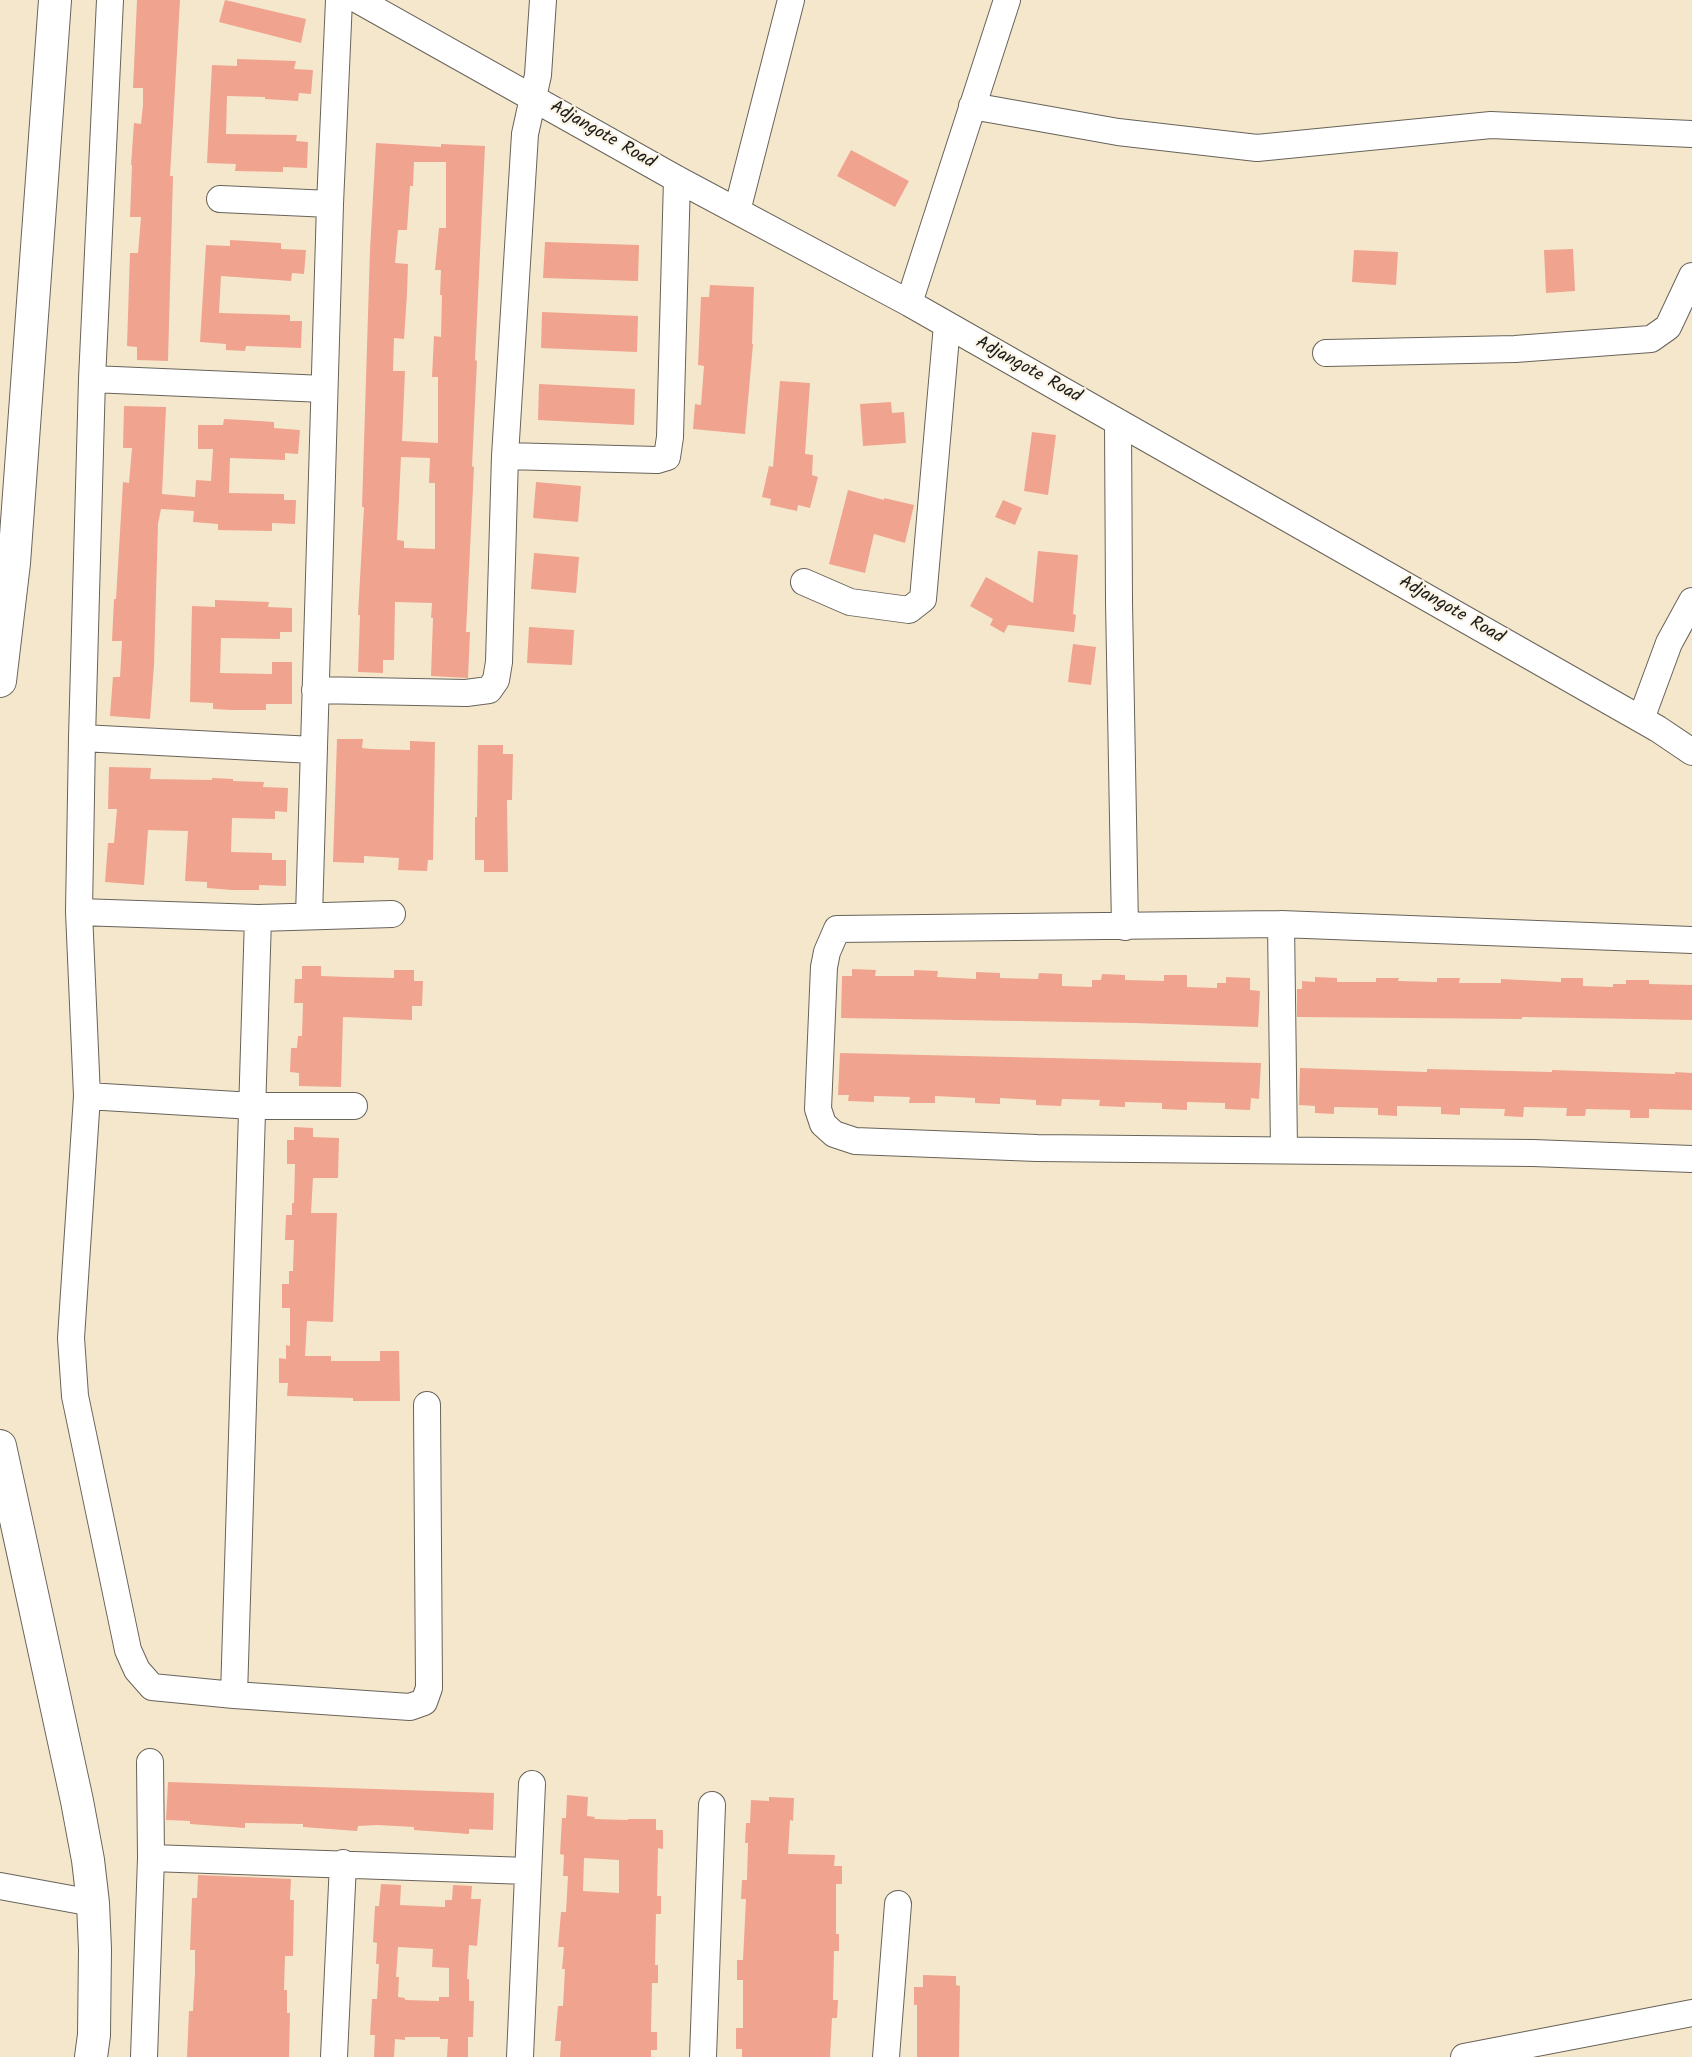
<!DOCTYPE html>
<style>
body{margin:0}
canvas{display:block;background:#f5e7cc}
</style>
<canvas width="1692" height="2057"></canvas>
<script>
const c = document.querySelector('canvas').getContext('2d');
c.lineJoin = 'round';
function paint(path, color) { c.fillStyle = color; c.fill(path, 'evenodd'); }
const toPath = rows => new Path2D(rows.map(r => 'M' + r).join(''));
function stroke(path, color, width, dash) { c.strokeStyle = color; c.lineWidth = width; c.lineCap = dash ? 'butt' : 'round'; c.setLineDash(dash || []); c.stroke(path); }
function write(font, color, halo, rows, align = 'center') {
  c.font = font + ' Kalam,sans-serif'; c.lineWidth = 4.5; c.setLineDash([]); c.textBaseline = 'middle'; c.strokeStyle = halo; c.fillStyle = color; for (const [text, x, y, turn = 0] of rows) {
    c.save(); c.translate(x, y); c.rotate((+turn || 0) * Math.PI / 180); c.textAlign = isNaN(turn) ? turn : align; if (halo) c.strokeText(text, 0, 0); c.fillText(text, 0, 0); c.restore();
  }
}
const building = toPath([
 [137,0,180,0,170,176,173,176,168,361,137,360,137,347,127,346,130,253,138,253,141,217,130,217,132,165,131,165,134,123,141,124,143,105,143,88,133,88],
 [225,0,306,19,301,43,219,22],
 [237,59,296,61,294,69,313,70,311,94,299,93,298,101,265,99,265,97,227,96,226,134,297,135,296,141,308,142,307,168,283,167,283,172,235,171,236,164,207,163,212,65,237,66],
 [376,143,441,147,441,144,485,146,475,360,477,361,472,466,474,467,466,632,470,632,468,678,431,676,433,618,431,618,432,603,395,602,394,660,383,660,383,673,358,672,360,615,358,615,364,507,362,507,370,250],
 [414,162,446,162,446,228,439,228,435,270,441,270,440,295,442,295,441,337,434,336,432,377,438,377,438,443,402,441,405,371,393,371,394,338,404,339,407,294,408,264,395,263,398,230,407,230,410,186,413,186],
 [401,457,430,458,429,483,435,483,435,549,404,548,404,541,397,540],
 [851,150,909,181,895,207,837,176],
 [230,240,281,243,281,249,306,250,304,274,292,273,291,281,221,276,219,313,290,315,290,321,302,321,301,348,246,346,245,351,226,350,226,344,200,342,206,245,230,246],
 [545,242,639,245,638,281,543,278],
 [1573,249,1575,291,1546,293,1544,250],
 [1354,250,1398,252,1396,285,1352,282],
 [710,285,754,287,752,344,753,344,745,434,693,429,695,404,701,405,704,366,698,365,701,297,709,297],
 [542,312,638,316,637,352,541,348],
 [780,381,810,383,805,454,813,455,812,475,818,477,810,508,798,505,797,511,770,505,771,499,762,497,769,466,773,467],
 [539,384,635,389,634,425,538,420],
 [891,402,892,413,904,412,906,443,863,446,860,404],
 [124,406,166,407,162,494,195,497,196,480,211,481,213,449,198,449,198,425,223,425,224,419,244,420,274,422,274,428,300,430,298,454,285,453,285,460,230,458,229,493,284,494,284,500,296,500,295,524,272,523,272,531,218,530,218,524,193,522,194,511,161,509,158,524,154,665,150,719,110,716,113,677,120,677,122,641,112,641,114,599,116,599,123,482,129,483,132,448,123,448],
 [1032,432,1056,435,1048,495,1024,491],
 [536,482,581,486,578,522,533,518],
 [848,490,884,500,884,498,914,505,905,543,874,534,865,573,829,564],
 [1003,500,1022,508,1015,525,995,517],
 [1038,551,1078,555,1073,614,1076,615,1074,632,1008,625,1004,633,990,625,993,619,970,606,986,577,1033,603],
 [534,553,579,557,576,593,531,589],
 [215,600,269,602,268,607,292,608,292,632,280,632,280,639,221,638,220,673,272,674,272,662,292,662,292,704,266,704,266,710,232,710,213,709,213,703,190,702,192,606,215,607],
 [529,627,574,630,572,665,527,663],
 [1073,644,1096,647,1091,685,1068,682],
 [337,739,363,739,362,748,372,749,410,750,410,741,435,742,433,860,428,860,427,871,398,870,399,858,364,856,364,863,333,862],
 [478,745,503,745,503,754,513,754,512,800,507,800,508,872,484,872,484,860,475,860,475,817,477,817],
 [109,767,151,768,150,779,212,780,212,778,233,779,233,781,264,782,263,787,288,788,287,812,275,811,275,819,232,818,231,852,272,853,272,860,286,860,286,886,259,885,259,890,232,890,207,888,207,882,185,881,188,831,148,830,144,885,105,882,108,843,114,843,117,809,108,809],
 [302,966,321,966,321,976,347,977,394,978,394,970,414,970,414,981,423,981,422,1006,412,1006,412,1020,343,1017,341,1087,299,1086,299,1073,290,1072,291,1048,297,1048,298,1036,302,1036,303,1003,294,1003,295,979,302,979],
 [852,969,876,970,875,976,914,976,914,970,938,971,937,977,976,979,976,972,1000,973,1000,978,1038,979,1039,973,1062,974,1062,986,1092,987,1092,980,1101,980,1102,974,1125,975,1125,980,1164,981,1164,975,1187,975,1187,987,1217,988,1217,983,1226,983,1226,977,1250,978,1250,990,1260,991,1258,1027,1134,1023,841,1018,842,976,852,976],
 [1315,977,1337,978,1337,982,1376,982,1376,978,1399,978,1398,981,1437,982,1437,978,1460,978,1459,983,1501,983,1501,979,1561,982,1561,978,1583,978,1583,986,1613,987,1613,984,1626,984,1626,980,1649,980,1649,984,1692,985,1692,1020,1522,1017,1522,1019,1297,1017,1297,989,1302,989,1302,981,1315,982],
 [840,1053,1261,1063,1259,1099,1251,1098,1250,1110,1225,1109,1225,1103,1187,1102,1187,1110,1162,1109,1162,1103,1125,1102,1125,1107,1099,1106,1100,1100,1062,1099,1061,1106,1036,1105,1036,1100,1000,1098,1000,1104,975,1103,975,1098,935,1096,935,1103,909,1103,910,1097,874,1096,874,1102,848,1101,849,1095,838,1095],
 [1300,1068,1427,1072,1427,1069,1552,1072,1552,1070,1675,1074,1675,1072,1692,1073,1692,1110,1649,1109,1649,1118,1630,1118,1630,1110,1586,1109,1585,1116,1566,1116,1567,1108,1524,1107,1523,1117,1504,1116,1505,1109,1460,1108,1460,1115,1441,1114,1441,1107,1397,1106,1397,1116,1378,1115,1378,1108,1334,1107,1334,1114,1315,1113,1315,1106,1299,1105],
 [294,1127,313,1128,313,1137,339,1138,338,1178,313,1178,311,1213,337,1213,333,1322,307,1321,305,1356,331,1356,331,1361,380,1361,380,1351,399,1351,400,1401,353,1401,353,1398,287,1396,288,1383,279,1383,279,1358,286,1359,286,1345,290,1346,290,1308,282,1308,282,1284,289,1284,289,1271,293,1271,294,1240,285,1240,286,1215,292,1215,292,1203,294,1203,295,1164,287,1164,287,1140,294,1140],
 [168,1782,494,1793,493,1830,469,1829,469,1834,414,1830,414,1827,377,1825,358,1826,357,1831,303,1827,303,1824,245,1823,245,1828,190,1824,190,1821,166,1820],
 [567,1795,588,1797,587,1816,595,1817,594,1819,628,1820,628,1819,656,1819,656,1830,663,1830,663,1849,658,1848,657,1896,661,1896,661,1914,656,1914,655,1965,658,1965,658,1983,652,1983,651,2032,657,2032,657,2050,651,2050,651,2057,560,2057,561,2041,555,2041,558,2006,563,2006,565,1969,562,1969,564,1947,558,1947,561,1912,566,1912,568,1876,563,1876,564,1855,560,1854,562,1818,566,1818],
 [584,1858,619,1860,619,1893,583,1891],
 [769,1797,794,1798,793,1821,790,1820,788,1854,835,1855,834,1866,842,1866,842,1884,836,1884,836,1934,839,1934,839,1951,834,1951,833,2000,838,2000,837,2018,832,2018,830,2057,742,2057,742,2049,736,2049,736,2028,743,2028,743,1980,737,1980,737,1960,743,1960,746,1899,741,1899,742,1880,747,1880,748,1843,745,1843,746,1823,750,1823,751,1800,769,1801],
 [198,1875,291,1879,290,1900,294,1900,293,1956,285,1956,284,1990,287,1990,287,2013,290,2013,289,2057,187,2057,189,2011,193,2011,195,1972,195,1950,190,1950,192,1898,197,1898],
 [381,1884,401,1885,400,1905,445,1907,445,1900,452,1900,453,1885,472,1886,471,1899,481,1899,477,1946,469,1945,467,1979,469,1979,469,2001,474,2001,473,2037,468,2037,468,2057,447,2057,448,2039,440,2039,440,2037,405,2037,405,2040,395,2039,394,2057,374,2057,375,2035,370,2035,372,1999,377,1999,379,1964,376,1964,377,1943,373,1942,375,1906,379,1906],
 [398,1947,433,1949,432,1967,449,1968,449,1997,439,1997,439,2001,405,2000,405,1998,398,1997,399,1977,396,1977],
 [923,1975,956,1976,956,1985,960,1986,959,2057,917,2057,917,2005,914,2005,914,1987,923,1987]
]);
const minor = toPath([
 [110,0,92,379,82,738,79,912,87,1096,71,1338,75,1396,128,1650,137,1670,152,1687,234,1695,410,1707,424,1702,429,1688,427,1405],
 [358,0,677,179,909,303,1118,422,1658,729,1692,752],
 [972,106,1118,132,1257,148,1491,125,1692,134],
 [220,199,330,204],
 [737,211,791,0],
 [909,303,1007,0],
 [1326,353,1515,349,1651,339,1668,327,1692,276],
 [92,379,324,389],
 [1118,422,1119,602,1125,927],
 [505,456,657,460,667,457,670,437,677,179],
 [804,582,850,602,909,610,923,599,947,325],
 [315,690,466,693,489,690,496,680,499,662,505,456,525,134,538,75,543,0],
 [1641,719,1669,643,1692,601],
 [82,738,313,750],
 [79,912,258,918,392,914],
 [309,916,330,204,339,0],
 [1281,924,1284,1149],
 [1692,940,1281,924,837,929,827,952,824,967,818,1109,823,1124,834,1134,855,1141,1037,1148,1533,1153,1692,1159],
 [87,1096,253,1106,354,1106],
 [234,1695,258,918],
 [151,1858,528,1871],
 [0,1886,93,1903],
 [144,2057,151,1858,150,1762],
 [334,2057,343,1863],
 [520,2057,532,1784],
 [703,2057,712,1805],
 [886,2057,898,1904],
 [1464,2057,1692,2013]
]);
const major = toPath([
 [0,681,14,563,55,0],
 [0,1446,77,1801,88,1860,93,1903,95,1949,94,2035,91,2057]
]);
const streetNames = [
 ["Adjangote Road",602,136,30],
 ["Adjangote Road",1028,371,29],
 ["Adjangote Road",1451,611,30]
];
paint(building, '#f0a48f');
stroke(minor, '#68635a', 28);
stroke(major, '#68635a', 34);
stroke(minor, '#fff', 26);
stroke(major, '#fff', 32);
write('18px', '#1c1c1c', '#fcf5e5', streetNames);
</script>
